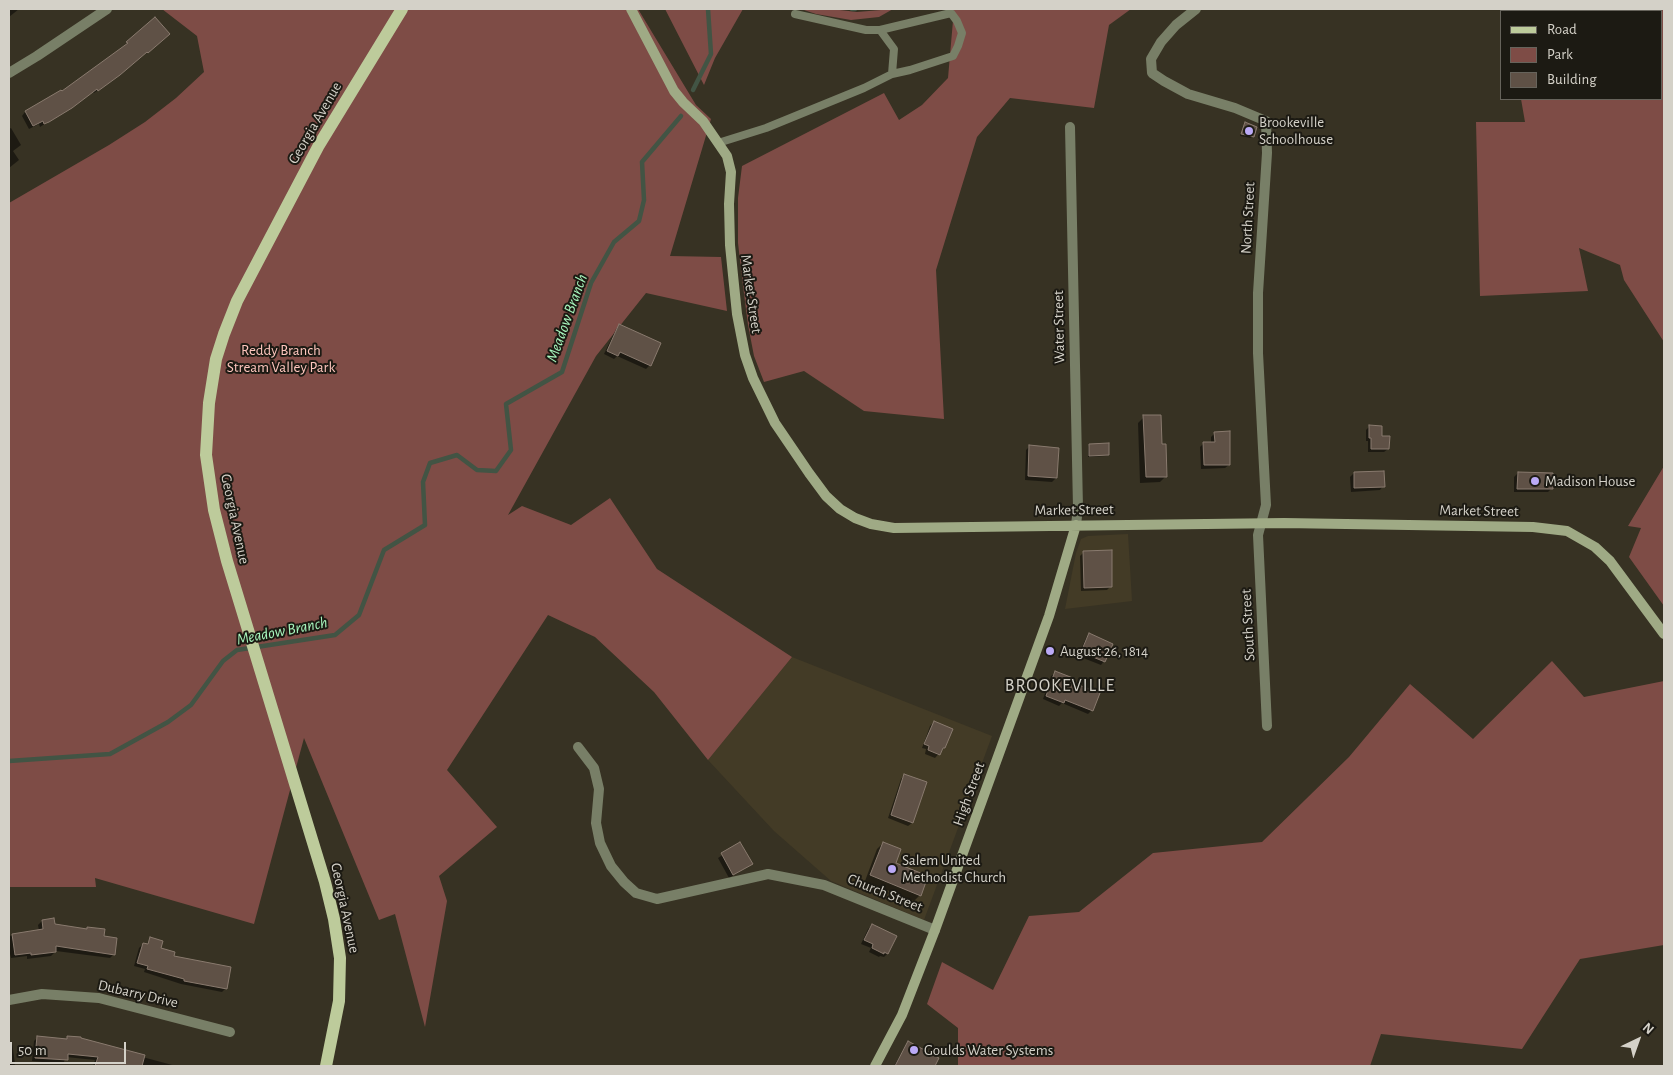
<!DOCTYPE html>
<style>
body{margin:0}
#map{position:relative;width:1673px;height:1075px;overflow:hidden;background:#373223;font-family:"Alegreya Sans",sans-serif}
canvas{display:block}
.frame{position:absolute;inset:0;border:10px solid #d4d1c8;pointer-events:none}
.legend{position:absolute;left:1500px;top:10px;width:162px;height:90px;box-sizing:border-box;background:#1c1a13;border:1px solid #66635b;margin:0;padding:6px 9px;list-style:none;font-size:15px;color:#d4d1c8}
.legend li{display:flex;align-items:center;gap:10px;height:25px}
.legend b{width:25px;border:1px solid #66635b}
.north{position:absolute;left:1613px;top:1015px;width:50px;height:50px;-webkit-text-stroke:4px #1c1a13;paint-order:stroke;rotate:42deg;font-size:14px;font-weight:700;line-height:20px;text-align:center;color:#d4d1c8}
.north::after{content:'';display:block;margin:auto;width:18px;height:22px;background:#d4d1c8;clip-path:polygon(50% 0,100% 100%,50% 72%,0 100%)}
.scale{position:absolute;left:10px;top:1042px;width:116px;height:22px;box-sizing:border-box;border:2px solid #d4d1c8;border-top:0;padding-left:6px;font-size:15px;line-height:18px;white-space:nowrap;color:#d4d1c8;-webkit-text-stroke:4px #1c1a13;paint-order:stroke}
</style>
<div id="map">
<canvas width="1673" height="1075"></canvas>
<div class="frame"></div>
<ul class="legend">
<li><b style="height:6px;background:#bdcb9b"></b>Road</li>
<li><b style="height:14px;background:#7e4c46"></b>Park</li>
<li><b style="height:14px;background:#5f5146"></b>Building</li>
</ul>
<div class="north">N</div>
<div class="scale">50 m</div>
</div>
<script>
const c = document.querySelector('canvas').getContext('2d');
c.lineJoin = 'round';
function paint(path, color) { c.fillStyle = color; c.fill(path, 'evenodd'); }
const toPath = rows => new Path2D(rows.map(r => 'M' + r).join(''));
function stroke(path, color, width, dash) { c.strokeStyle = color; c.lineWidth = width; c.lineCap = dash ? 'butt' : 'round'; c.setLineDash(dash || []); c.stroke(path); }
function write(font, color, halo, rows, align = 'center') {
  c.font = font + ' "Alegreya Sans",sans-serif'; c.lineWidth = 4; c.setLineDash([]); c.textBaseline = 'middle'; c.strokeStyle = halo; c.fillStyle = color; for (const [text, x, y, turn = 0] of rows) {
    c.save(); c.translate(x, y); c.rotate((+turn || 0) * Math.PI / 180); c.textAlign = isNaN(turn) ? turn : align; if (halo) c.strokeText(text, 0, 0); c.fillText(text, 0, 0); c.restore();
  }
}
const built = toPath([
 [1128,534,1132,601,1065,609,1076,553,1081,539,1088,536],
 [792,657,992,736,924,920,831,881,774,831,708,760]
]);
const green = toPath([
 [162,9,638,9,696,105,711,119,670,256,721,257,727,311,646,293,596,356,508,515,522,506,571,525,610,498,657,569,792,657,708,760,654,692,595,637,548,615,447,770,497,827,439,876,447,901,425,1027,395,914,379,920,304,738,254,924,95,878,96,887,9,887,9,203,109,145,145,122,176,98,204,72,197,36],
 [665,9,743,9,715,58,704,85],
 [801,9,831,9,857,12,893,9,879,17,851,20,816,14],
 [954,9,1131,9,1109,25,1094,108,1010,98,977,137,936,270,944,419,864,411,804,371,764,382,754,356,748,325,743,286,738,243,738,198,742,166,884,93,899,120,922,105,948,78],
 [1508,9,1664,9,1664,342,1624,280,1620,265,1579,248,1588,291,1480,296,1476,122,1525,122,1521,99,1662,99,1662,11,1508,11],
 [1664,466,1664,606,1629,557,1641,528,1628,526],
 [1552,661,1584,697,1664,681,1664,945,1580,959,1522,1049,1381,1034,1370,1066,958,1066,958,1028,927,1004,942,962,993,990,1029,916,1079,912,1153,853,1262,842,1349,757,1410,684,1473,739]
]);
const shadow = toPath([
 [9,9,19,9,9,17],
 [155,18,114,79,94,93,93,92,40,127,39,124,29,129,22,116,25,112,61,91,61,93,124,46],
 [1245,123,1256,128,1251,138,1240,136],
 [11,128,21,145,13,151,19,160,9,168,9,129],
 [620,325,660,344,650,365,646,369,617,356,614,359,604,354,616,329],
 [1144,417,1161,445,1166,476,1160,482,1140,483,1138,423],
 [1370,426,1381,437,1388,449,1384,452,1368,452,1368,441,1366,441,1366,430],
 [1215,433,1229,465,1225,468,1201,469,1200,447,1204,443,1211,443,1211,437],
 [1089,445,1108,455,1106,456,1088,457,1088,447],
 [1029,447,1056,478,1052,482,1025,480,1026,450],
 [1354,473,1383,486,1380,490,1351,492,1350,477],
 [1518,473,1551,489,1548,492,1514,492,1514,477],
 [1084,552,1111,586,1107,590,1081,591,1080,556],
 [1090,635,1104,661,1101,665,1078,656,1086,638],
 [1055,673,1070,683,1092,710,1088,714,1062,703,1059,706,1043,699,1051,676],
 [934,722,944,748,935,758,925,754,926,749,922,748,930,726],
 [904,775,926,783,912,823,908,826,888,818,901,779],
 [883,843,894,864,920,895,914,901,865,881,877,849],
 [739,844,751,864,729,878,718,858],
 [42,921,54,925,86,930,88,928,102,937,114,954,110,958,56,951,51,956,27,959,27,956,11,958,10,954,9,955,9,936,39,931,38,925],
 [872,925,887,954,884,957,880,956,879,957,869,952,871,948,861,944,868,929],
 [150,939,159,949,226,988,222,992,181,984,144,972,145,969,134,966,139,948,143,944,146,945],
 [38,1037,65,1040,68,1037,176,1066,93,1066,95,1060,66,1057,63,1064,32,1061,34,1041],
 [9,1042,12,1042,15,1064,14,1066,9,1066],
 [908,1043,937,1058,933,1066,894,1066,905,1047]
]);
const stream = toPath([
 [852,9,855,9],
 [693,90,711,54,708,9],
 [9,761,110,754,168,722,191,705,223,661,237,650,335,635,359,615,384,550,425,525,423,482,430,463,457,455,477,470,496,471,511,450,506,404,562,372,591,283,614,242,639,221,644,200,642,162,681,116]
]);
const building = toPath([
 [155,17,170,34,148,53,147,52,120,75,98,91,97,89,72,108,49,122,44,124,43,121,33,126,25,111,61,90,62,91,128,43,126,42,155,17],
 [1245,122,1257,127,1254,137,1241,134,1245,122],
 [619,324,661,343,651,366,620,352,618,356,607,351,619,324],
 [1143,415,1161,415,1162,444,1166,444,1167,477,1146,477,1143,415],
 [1369,425,1382,426,1382,436,1390,436,1389,449,1371,449,1371,438,1369,438,1369,425],
 [1230,431,1230,465,1204,465,1203,442,1215,442,1214,432,1230,431],
 [1109,443,1109,455,1089,456,1089,444,1109,443],
 [1029,445,1059,448,1057,478,1028,476,1029,445],
 [1384,471,1385,487,1354,488,1354,472,1384,471],
 [1518,472,1553,473,1553,489,1517,489,1518,472],
 [1112,550,1112,587,1084,588,1083,551,1112,550],
 [1089,633,1113,644,1105,662,1081,652,1089,633],
 [1055,671,1073,678,1071,682,1100,693,1093,711,1065,700,1064,703,1046,696,1055,671],
 [934,721,953,729,945,748,943,748,940,755,928,750,929,746,924,744,934,721],
 [904,774,927,782,913,823,891,815,904,774],
 [740,842,753,864,733,875,721,853,740,842],
 [883,842,901,849,896,863,928,876,921,896,870,875,883,842],
 [54,918,55,924,87,929,87,927,105,929,104,936,117,938,115,955,56,946,56,952,31,955,31,953,15,955,12,934,43,929,42,920,54,918],
 [872,924,897,936,888,954,884,952,884,954,872,948,873,944,864,940,872,924],
 [150,937,163,941,161,948,175,952,174,956,231,967,227,989,184,981,184,979,147,969,148,966,137,963,143,943,148,944,150,937],
 [37,1036,67,1039,67,1036,81,1037,81,1038,145,1055,142,1066,95,1066,98,1057,68,1054,68,1060,35,1058,37,1036],
 [908,1041,939,1058,935,1066,895,1066,908,1041]
]);
const lane = toPath([
 [880,30,951,13,957,21,962,33,958,46,953,56,910,70,892,74],
 [718,143,766,128,864,88,892,74,894,49,880,30,866,30,795,14]
]);
const street = toPath([
 [1196,9,1176,25,1161,42,1151,59,1152,73,1164,81,1188,94,1235,108,1266,121,1267,153,1258,293,1258,353,1266,505,1258,535,1267,726],
 [9,73,37,56,107,9],
 [1070,127,1078,508,1076,525],
 [578,747,594,768,599,789,596,823,600,843,611,866,624,882,636,893,657,899,768,874,824,885,935,930],
 [9,1000,42,994,99,998,230,1032]
]);
const secondary = toPath([
 [631,9,674,91,683,102,703,121,727,156,731,172,729,204,730,245,733,275,737,314,745,355,753,378,775,423,809,473,826,496,840,509,855,518,871,524,894,528,1284,523,1533,527,1567,531,1595,547,1610,561,1664,634],
 [875,1066,902,1015,935,930,1049,616,1076,525]
]);
const primary = toPath([
 [326,1066,339,1001,340,958,334,919,325,882,227,561,214,510,206,455,209,403,216,359,224,334,237,301,319,145,402,9]
]);
const markers = [
 [1249,131,5,"#bbaaf6"],
 [1535,481,5,"#bbaaf6"],
 [1050,651,5,"#bbaaf6"],
 [892,869,5,"#bbaaf6"],
 [914,1050,5,"#bbaaf6"]
];
const poiNames = [
 ["Brookeville",1259,122],
 ["Schoolhouse",1259,139],
 ["Madison House",1545,481],
 ["August 26, 1814",1060,651],
 ["Salem United",902,860],
 ["Methodist Church",902,877],
 ["Goulds Water Systems",924,1050]
];
const streetNames = [
 ["Georgia Avenue",315,123,-60],
 ["North Street",1248,218,-87],
 ["Market Street",751,294,82],
 ["Water Street",1059,327,-91],
 ["Market Street",1074,510,-1],
 ["Market Street",1479,511,1],
 ["Georgia Avenue",235,519,78],
 ["South Street",1248,625,-93],
 ["High Street",969,794,-70],
 ["Church Street",885,893,22],
 ["Georgia Avenue",345,908,78],
 ["Dubarry Drive",138,994,13]
];
const parkNames = [
 ["Reddy Branch",281,350],
 ["Stream Valley Park",281,367]
];
const waterNames = [
 ["Meadow Branch",567,318,-70],
 ["Meadow Branch",282,631,-11]
];
const quarterNames = [
 ["BROOKEVILLE",1060,686]
];
paint(built, '#433b26');
paint(green, '#7e4c46');
paint(shadow, '#0007');
stroke(stream, '#425444', 4.5);
paint(building, '#5f5146');
stroke(building, '#897a6e', 1);
stroke(lane, '#787f67', 8);
stroke(street, '#787f67', 10);
stroke(secondary, '#9faa85', 10);
stroke(primary, '#bdcb9b', 12);
for (const [x, y, r, color] of markers) { const dot = new Path2D(); dot.arc(x, y, r, 0, 2 * Math.PI); c.fillStyle = color; c.fill(dot); stroke(dot, '#1c1a13', 2); }
write('15px', '#d4d1c8', '#1c1a13', poiNames, 'left');
write('15px', '#d4d1c8', '#1c1a13', streetNames);
write('15px', '#fec6be', '#1c1a13', parkNames);
write('italic 16px', '#a8f7be', '#1c1a13', waterNames);
c.letterSpacing = '1px';
write('18px', '#d4d1c8', '#1c1a13', quarterNames);
c.letterSpacing = '0px';
</script>
